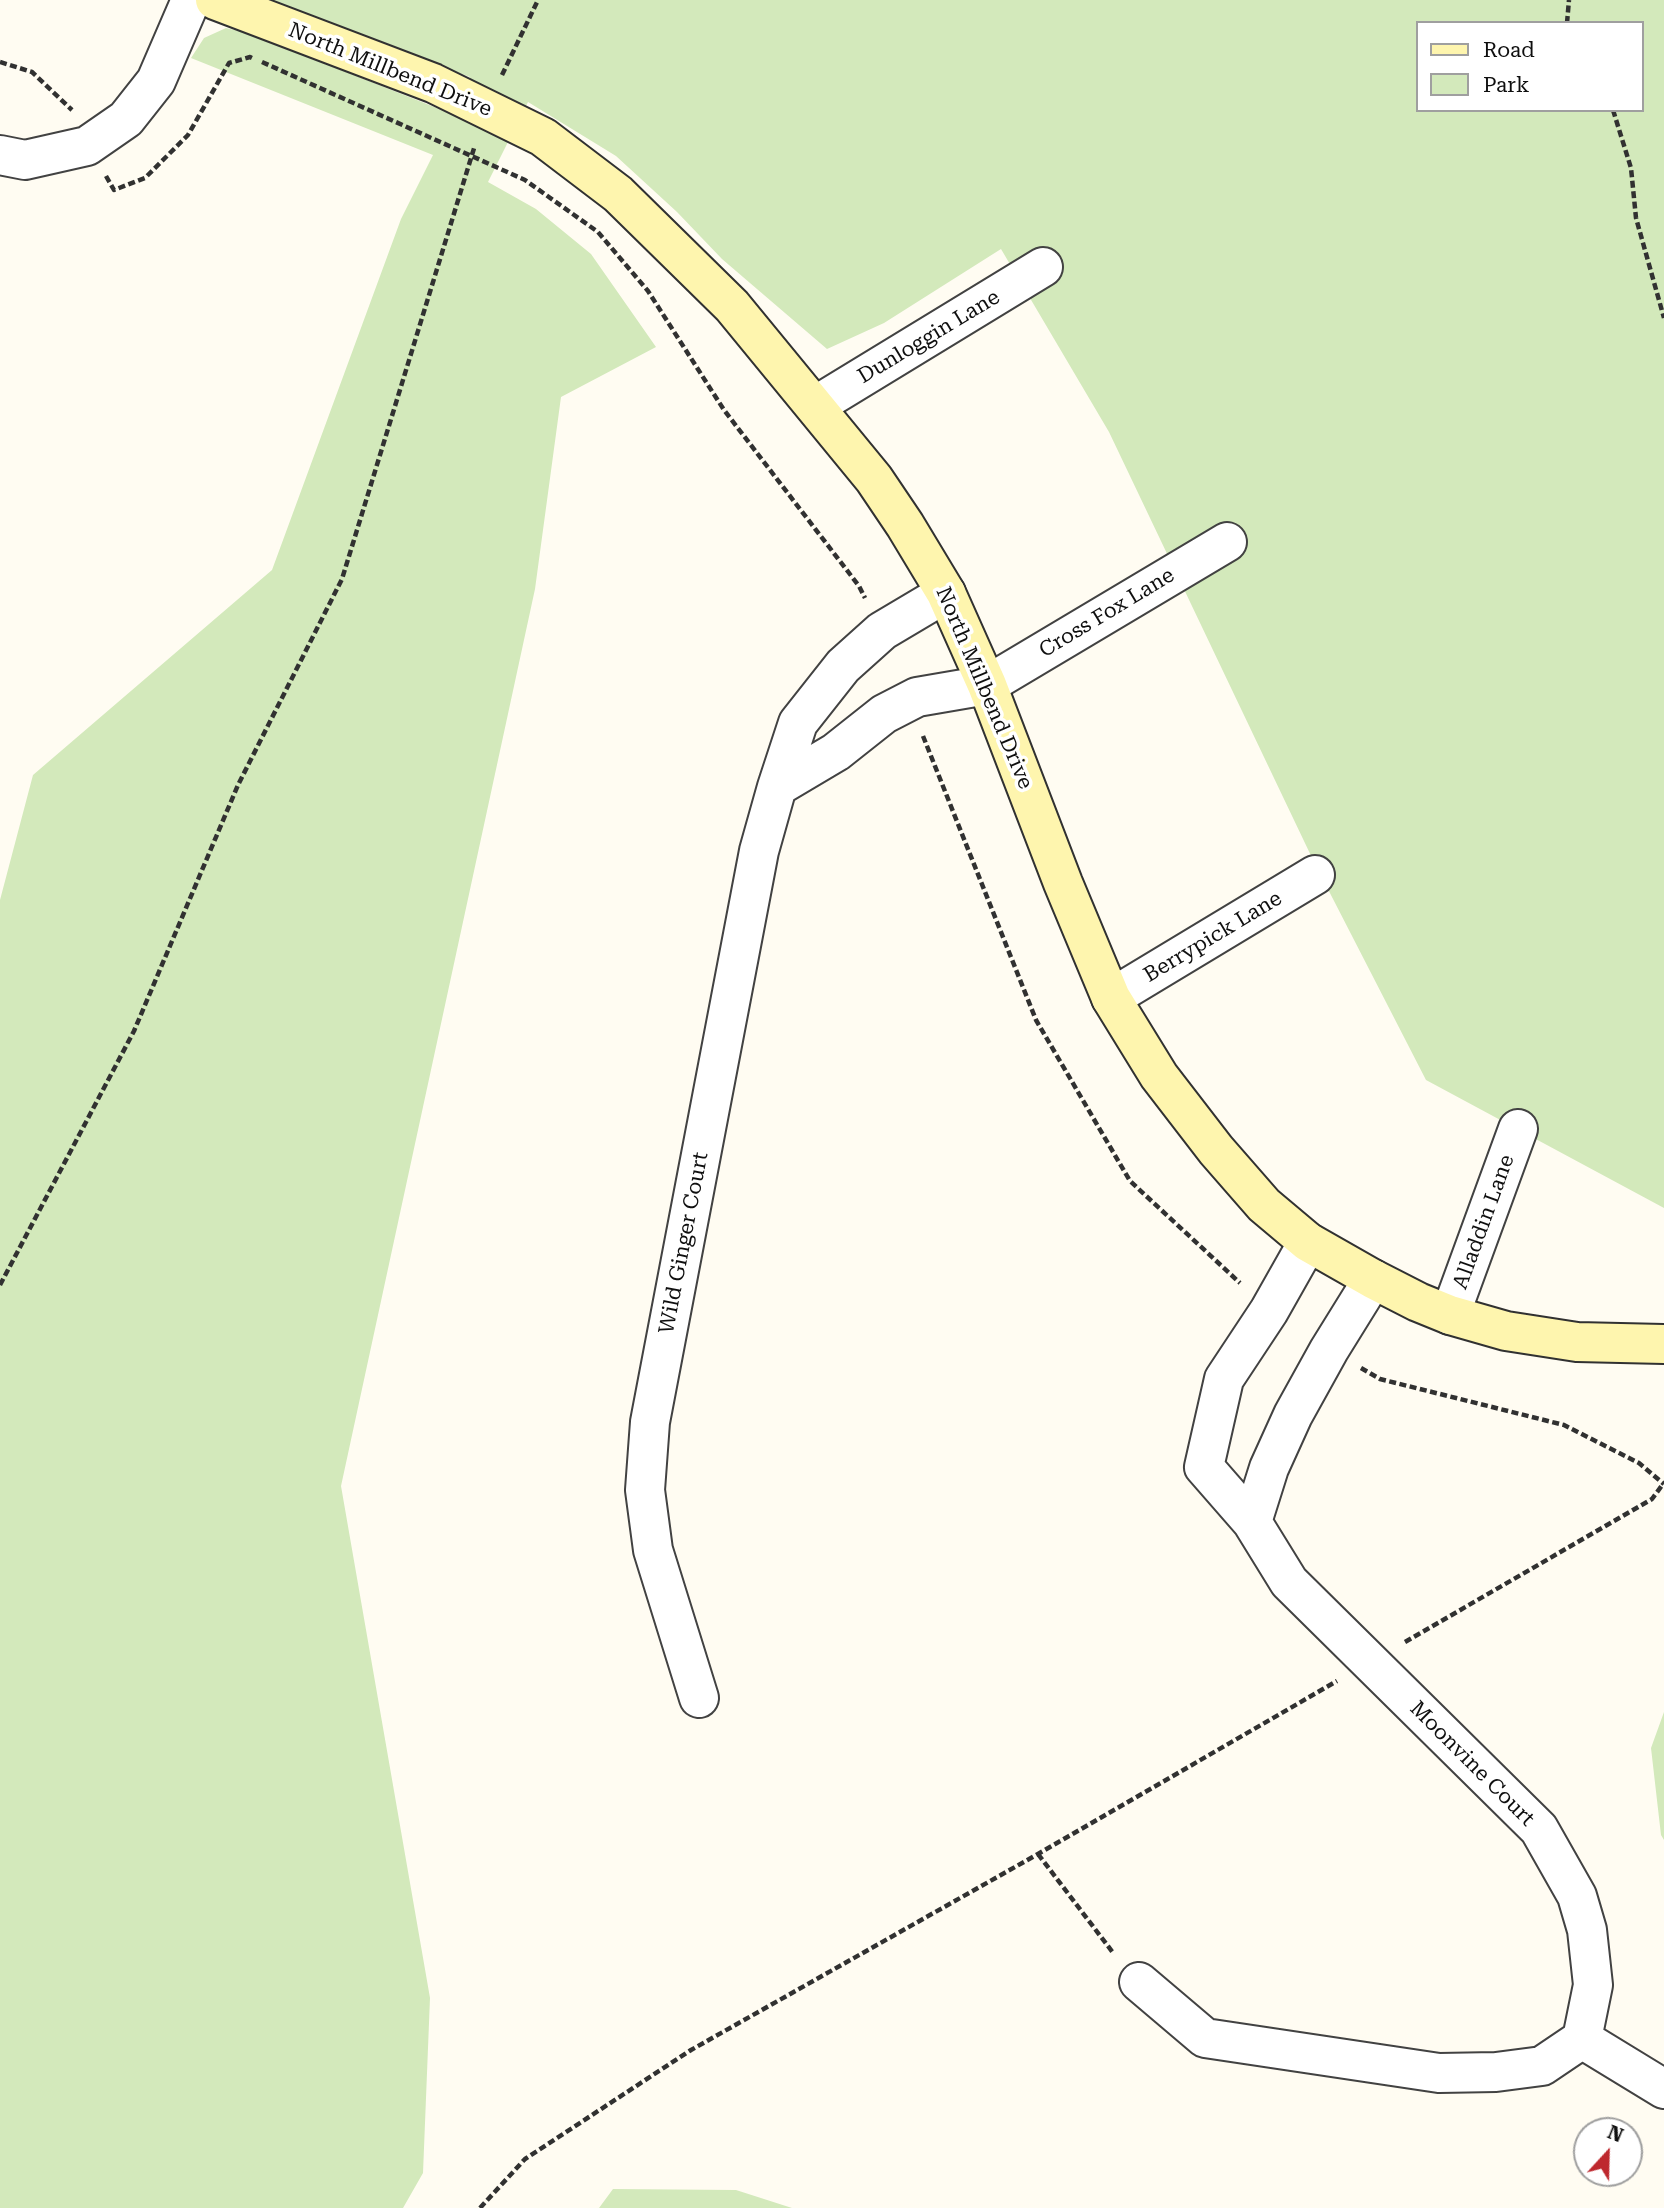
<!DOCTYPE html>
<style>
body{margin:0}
#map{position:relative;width:1664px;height:2208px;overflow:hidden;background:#fffcf2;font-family:"Roboto Serif",serif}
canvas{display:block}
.legend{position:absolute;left:1416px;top:21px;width:228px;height:91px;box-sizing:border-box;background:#fff;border:2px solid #9f9f9f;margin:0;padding:9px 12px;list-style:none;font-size:21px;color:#0f0f0f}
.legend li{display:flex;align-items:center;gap:14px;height:35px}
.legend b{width:35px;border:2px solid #9f9f9f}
.north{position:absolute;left:1573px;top:2117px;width:70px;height:70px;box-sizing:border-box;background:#fff;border:2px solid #9f9f9f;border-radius:50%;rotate:22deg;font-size:19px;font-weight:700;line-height:28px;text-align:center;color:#0f0f0f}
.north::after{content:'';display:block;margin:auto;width:24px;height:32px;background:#be282e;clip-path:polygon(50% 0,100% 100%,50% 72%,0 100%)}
</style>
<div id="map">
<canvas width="1664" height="2208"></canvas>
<ul class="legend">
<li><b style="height:9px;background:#fef5ae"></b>Road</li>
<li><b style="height:19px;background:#d3e9bb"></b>Park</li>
</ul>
<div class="north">N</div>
</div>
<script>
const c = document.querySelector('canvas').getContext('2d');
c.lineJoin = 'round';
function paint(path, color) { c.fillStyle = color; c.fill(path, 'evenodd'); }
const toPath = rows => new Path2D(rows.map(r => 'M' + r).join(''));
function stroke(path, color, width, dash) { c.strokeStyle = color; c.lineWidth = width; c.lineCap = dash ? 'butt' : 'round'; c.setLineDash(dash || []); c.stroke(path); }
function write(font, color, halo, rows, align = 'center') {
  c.font = font + ' "Roboto Serif",serif'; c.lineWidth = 7; c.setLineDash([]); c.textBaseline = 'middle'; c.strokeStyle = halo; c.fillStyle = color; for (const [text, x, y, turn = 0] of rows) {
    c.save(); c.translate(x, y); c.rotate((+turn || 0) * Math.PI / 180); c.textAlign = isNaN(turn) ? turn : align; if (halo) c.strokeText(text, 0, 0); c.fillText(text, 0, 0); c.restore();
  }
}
const green = toPath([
 [266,0,1664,0,1664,1208,1426,1080,1314,862,1109,432,1001,249,884,323,827,349,722,259,677,212,616,156,528,102,488,182,536,209,591,254,656,347,561,397,535,589,341,1486,430,1998,423,2173,403,2208,0,2208,0,900,33,775,272,570,401,219,433,155,191,58,204,38,226,28,248,33,452,114,470,77],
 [1417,23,1641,23,1641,110,1417,110],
 [1664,1712,1664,1840,1661,1835,1651,1748],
 [613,2189,736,2190,792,2208,599,2208]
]);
const path = toPath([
 [1567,23,1569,0],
 [0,62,32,72,72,110],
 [262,62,525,180,598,232,648,291,724,410,859,586,865,598],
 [502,75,538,0],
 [1613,110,1631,168,1636,218,1664,318],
 [106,176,114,190,145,178,188,135,229,63,250,57,254,59],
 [923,736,1036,1020,1130,1181,1240,1283],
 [0,1285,134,1031,238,785,342,579,475,145],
 [1361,1368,1380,1379,1564,1425,1639,1463,1664,1484],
 [1405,1642,1652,1499,1663,1484],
 [1038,1854,1114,1954],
 [480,2208,525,2159,691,2050,1038,1854,1337,1681]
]);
const street = toPath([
 [0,155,25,160,87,146,126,119,156,81,191,0],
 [815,406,1043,267],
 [777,787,836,752,884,714,917,697,987,685,1227,542],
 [1111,998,1315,875],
 [1450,1315,1518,1129],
 [1252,1522,1269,1468,1293,1415,1329,1350,1373,1279],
 [699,1698,653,1550,645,1490,650,1422,759,851,777,787,798,723,843,666,882,631,946,593],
 [1139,1982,1205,2038,1439,2073,1496,2072,1542,2066,1582,2039,1593,1985,1587,1930,1577,1896,1539,1829,1289,1582,1252,1522,1204,1467,1224,1379,1269,1311,1308,1242],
 [1582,2039,1664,2089]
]);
const secondary = toPath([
 [215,0,433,83,543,137,618,194,732,306,874,479,905,525,946,593,987,685,1063,883,1111,998,1159,1076,1216,1150,1264,1205,1308,1242,1373,1279,1418,1302,1450,1315,1506,1331,1577,1342,1664,1344]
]);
const streetNames = [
 ["North Millbend Drive",390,70,22],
 ["Dunloggin Lane",929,337,-31],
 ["Cross Fox Lane",1107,613,-31],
 ["North Millbend Drive",984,688,67],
 ["Berrypick Lane",1213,937,-31],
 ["Alladdin Lane",1484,1222,-70],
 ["Wild Ginger Court",684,1243,-79],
 ["Moonvine Court",1472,1764,45]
];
paint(green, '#d3e9bb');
stroke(street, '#424242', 42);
stroke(secondary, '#313131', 42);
stroke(path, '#313131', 4.5, [7, 3.5]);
stroke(street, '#fff', 38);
stroke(secondary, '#fef5ae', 38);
write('21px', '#0f0f0f', '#fff', streetNames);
</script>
